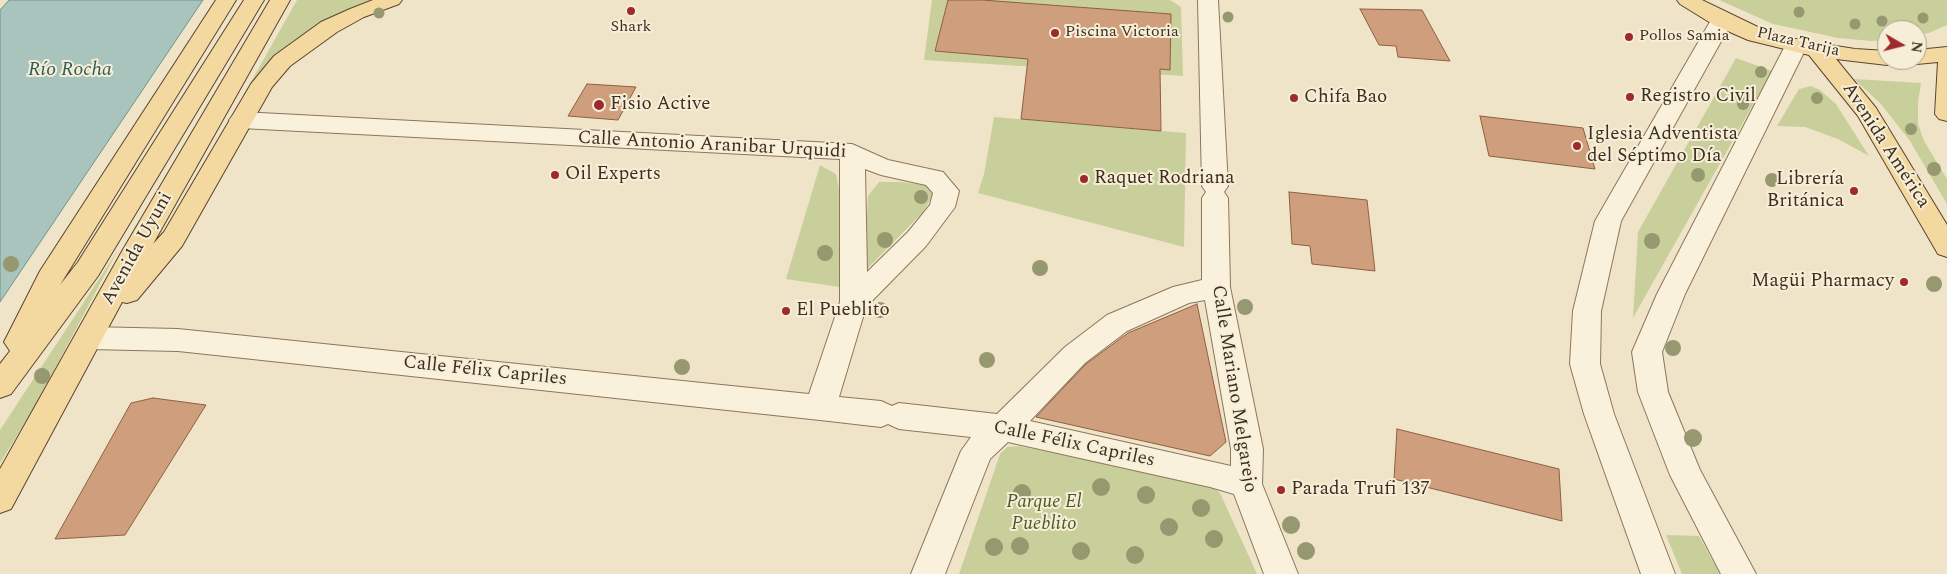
<!DOCTYPE html>
<meta charset="utf-8">
<style>
body{margin:0}
#map{position:relative;width:1947px;height:574px;overflow:hidden;background:#f0e4c8;font-family:Spectral,serif}
canvas{display:block}
.north{position:absolute;left:1877px;top:20px;width:50px;height:50px;box-sizing:border-box;background:#f7eed8;border:1px solid #ada18e;border-radius:50%;rotate:98deg;font-size:14px;font-weight:700;line-height:20px;text-align:center;color:#3d2e20}
.north::after{content:'';display:block;margin:auto;width:18px;height:22px;background:#9e2a2b;clip-path:polygon(50% 0,100% 100%,50% 72%,0 100%)}
</style>
<div id="map">
<canvas width="1947" height="574"></canvas>
<div class="north">N</div>
</div>
<script>
const c = document.querySelector('canvas').getContext('2d');
c.lineJoin = 'round';
function paint(path, color) { c.fillStyle = color; c.fill(path, 'evenodd'); }
const toPath = rows => new Path2D(rows.map(r => 'M' + r).join(''));
function stroke(path, color, width, dash) { c.strokeStyle = color; c.lineWidth = width; c.lineCap = dash ? 'butt' : 'round'; c.setLineDash(dash || []); c.stroke(path); }
function write(font, color, halo, rows, align = 'center') {
  c.font = font + ' Spectral,serif'; c.lineWidth = 4; c.setLineDash([]); c.textBaseline = 'middle'; c.strokeStyle = halo; c.fillStyle = color; for (const [text, x, y, turn = 0] of rows) {
    c.save(); c.translate(x, y); c.rotate((+turn || 0) * Math.PI / 180); c.textAlign = isNaN(turn) ? turn : align; if (halo) c.strokeText(text, 0, 0); c.fillText(text, 0, 0); c.restore();
  }
}
const green = toPath([
 [297,0,373,0,336,16,264,70,243,96],
 [932,0,1170,0,1181,7,1183,76,924,60],
 [1719,0,1947,0,1947,25,1929,33,1917,35,1917,30,1887,30,1887,40,1871,41,1838,38,1773,24],
 [1736,58,1772,71,1633,318,1638,232],
 [1854,79,1921,83,1918,102,1918,124,1924,141,1947,179,1947,204,1910,141,1881,104],
 [1811,86,1820,90,1836,104,1869,156,1838,139,1805,127,1777,126,1799,89],
 [994,117,1186,133,1184,247,978,193,984,174],
 [820,165,836,174,841,199,842,266,839,287,786,279],
 [879,182,900,182,926,185,933,195,923,212,864,272,868,196],
 [118,250,34,408,0,463,0,430],
 [1019,446,1212,486,1220,493,1257,574,959,574,1000,454,1007,447],
 [1666,535,1699,536,1720,574,1682,574]
]);
const water = toPath([
 [9,0,203,0,0,302,0,10,9,0]
]);
const building = toPath([
 [948,0,982,0,1171,14,1170,70,1160,69,1161,131,1021,119,1028,59,935,51,948,0],
 [1360,9,1422,10,1450,61,1398,57,1396,46,1379,45,1360,9],
 [587,84,636,87,618,120,568,116,587,84],
 [1480,116,1583,128,1595,169,1489,156,1480,116],
 [1289,192,1367,200,1375,271,1312,264,1310,246,1292,244,1289,192],
 [1197,304,1226,442,1210,456,1036,417,1086,364,1128,333,1197,304],
 [153,398,206,405,125,535,55,539,131,403,153,398],
 [1397,429,1559,469,1562,521,1394,479,1397,429]
]);
const minor = toPath([
 [1198,0,1218,0,1228,186,1224,192,1228,198,1230,287,1263,449,1262,484,1298,574,1264,574,1234,494,1210,487,1008,442,990,459,945,574,911,574,961,451,971,437,899,429,888,424,881,427,820,420,178,351,89,349,79,346,75,338,79,330,89,327,178,329,809,394,840,302,840,159,241,128,233,125,229,120,233,115,241,112,852,144,888,160,943,172,959,191,955,207,926,246,866,307,839,397,881,401,892,406,899,403,997,414,1065,347,1107,315,1173,287,1202,280,1202,198,1206,192,1202,186,1198,0],
 [865,169,881,175,926,185,933,193,930,205,908,232,867,272,865,169],
 [1205,300,1231,449,1231,466,1030,421,1085,363,1127,331,1189,303,1205,300],
 [1722,14,1730,15,1733,20,1621,221,1601,311,1600,364,1614,414,1675,574,1641,574,1584,414,1570,364,1573,311,1595,221,1711,20,1714,15,1722,14],
 [1796,39,1804,41,1807,46,1685,294,1662,352,1668,392,1700,470,1756,574,1721,574,1670,475,1638,392,1632,352,1657,294,1785,46,1788,41,1796,39]
]);
const major = toPath([
 [216,0,236,0,60,285,78,262,244,0,264,0,98,276,11,394,0,398,0,364,10,351,4,342,40,271,216,0],
 [270,0,290,0,153,244,164,232,251,84,274,56,321,22,350,9,373,0,402,0,399,4,364,17,337,32,290,66,272,87,182,246,137,300,127,303,122,302,11,509,0,513,0,469,121,253,270,0],
 [1677,0,1702,0,1764,30,1798,40,1855,49,1887,51,1887,60,1897,60,1887,65,1836,59,1876,108,1947,225,1947,257,1938,254,1858,116,1809,55,1748,40,1714,25,1680,4,1677,0],
 [1947,47,1947,121,1939,119,1935,114,1938,62,1917,64,1908,60,1917,60,1917,50,1947,47]
]);
const trees = [
 [1799,12,5.5],
 [379,13,5.5],
 [1228,17,5.5],
 [1923,18,5.5],
 [1882,21,5.5],
 [1855,24,5.5],
 [1761,72,6],
 [1817,98,6],
 [1743,104,6],
 [1911,129,6],
 [1934,169,7],
 [1698,175,7],
 [1772,180,7],
 [921,197,7],
 [885,240,8],
 [1652,241,8],
 [825,253,8],
 [11,264,8],
 [1040,268,8],
 [1934,284,8],
 [1245,307,8],
 [880,310,8],
 [1673,348,8],
 [987,360,8],
 [682,367,8],
 [42,376,8],
 [1693,438,9],
 [1101,487,9],
 [1022,493,9],
 [1146,495,9],
 [1201,508,9],
 [1291,525,9],
 [1169,527,9],
 [1214,539,9],
 [1020,546,9],
 [994,547,9],
 [1081,551,9],
 [1306,551,9],
 [1135,555,9]
];
const markers = [
 [631,11,5,"#9e2a2b"],
 [1055,33,5,"#9e2a2b"],
 [1629,37,5,"#9e2a2b"],
 [1630,97,5,"#9e2a2b"],
 [1294,98,5,"#9e2a2b"],
 [599,105,6,"#9e2a2b"],
 [1577,146,5,"#9e2a2b"],
 [555,175,5,"#9e2a2b"],
 [1084,179,5,"#9e2a2b"],
 [1854,191,5,"#9e2a2b"],
 [1904,282,5,"#9e2a2b"],
 [786,311,5,"#9e2a2b"],
 [1281,490,5,"#9e2a2b"]
];
const farPoinames = [
 ["Shark",631,28,"center"],
 ["Piscina Victoria",1065,33],
 ["Pollos Samia",1639,37]
];
const farStreetnames = [
 ["Plaza Tarija",1798,43,13]
];
const poiNames = [
 ["Registro Civil",1640,97],
 ["Chifa Bao",1304,98],
 ["Fisio Active",610,105],
 ["Iglesia Adventista",1587,135],
 ["del Séptimo Día",1587,157],
 ["Oil Experts",565,175],
 ["Raquet Rodriana",1094,179],
 ["Librería",1844,180,"right"],
 ["Británica",1844,202,"right"],
 ["Magüi Pharmacy",1894,282,"right"],
 ["El Pueblito",796,311],
 ["Parada Trufi 137",1291,490]
];
const streetNames = [
 ["Calle Antonio Aranibar Urquidi",712,146,3],
 ["Avenida América",1885,146,57],
 ["Avenida Uyuni",138,249,-61],
 ["Calle Félix Capriles",485,372,6],
 ["Calle Mariano Melgarejo",1233,389,81],
 ["Calle Félix Capriles",1074,445,12]
];
const parkNames = [
 ["Parque El",1044,503],
 ["Pueblito",1044,525]
];
const waterNames = [
 ["Río Rocha",70,71]
];
paint(green, '#c9cf9b');
paint(water, '#a9c4bc');
stroke(water, '#6f938a', 1);
paint(building, '#cf9f7d');
stroke(building, '#8d5f41', 1);
stroke(minor, '#8d765c', 2);
stroke(major, '#5b4430', 2);
paint(minor, '#faf1dc');
paint(major, '#f3d9a0');
c.fillStyle = '#96986f';
for (const [x, y, r] of trees) { c.beginPath(); c.arc(x, y, r, 0, 2 * Math.PI); c.fill(); }
for (const [x, y, r, color] of markers) { const dot = new Path2D(); dot.arc(x, y, r, 0, 2 * Math.PI); c.fillStyle = color; c.fill(dot); stroke(dot, '#f7eed8', 2); }
write('16px', '#3d2e20', '#f7eed8', farPoinames, 'left');
write('16px', '#3d2e20', '#f7eed8', farStreetnames);
write('19px', '#3d2e20', '#f7eed8', poiNames, 'left');
write('19px', '#3d2e20', '#f7eed8', streetNames);
write('italic 19px', '#4d5a26', '#f7eed8', parkNames);
write('italic 20px', '#2f5d5a', '#f7eed8', waterNames);
</script>
